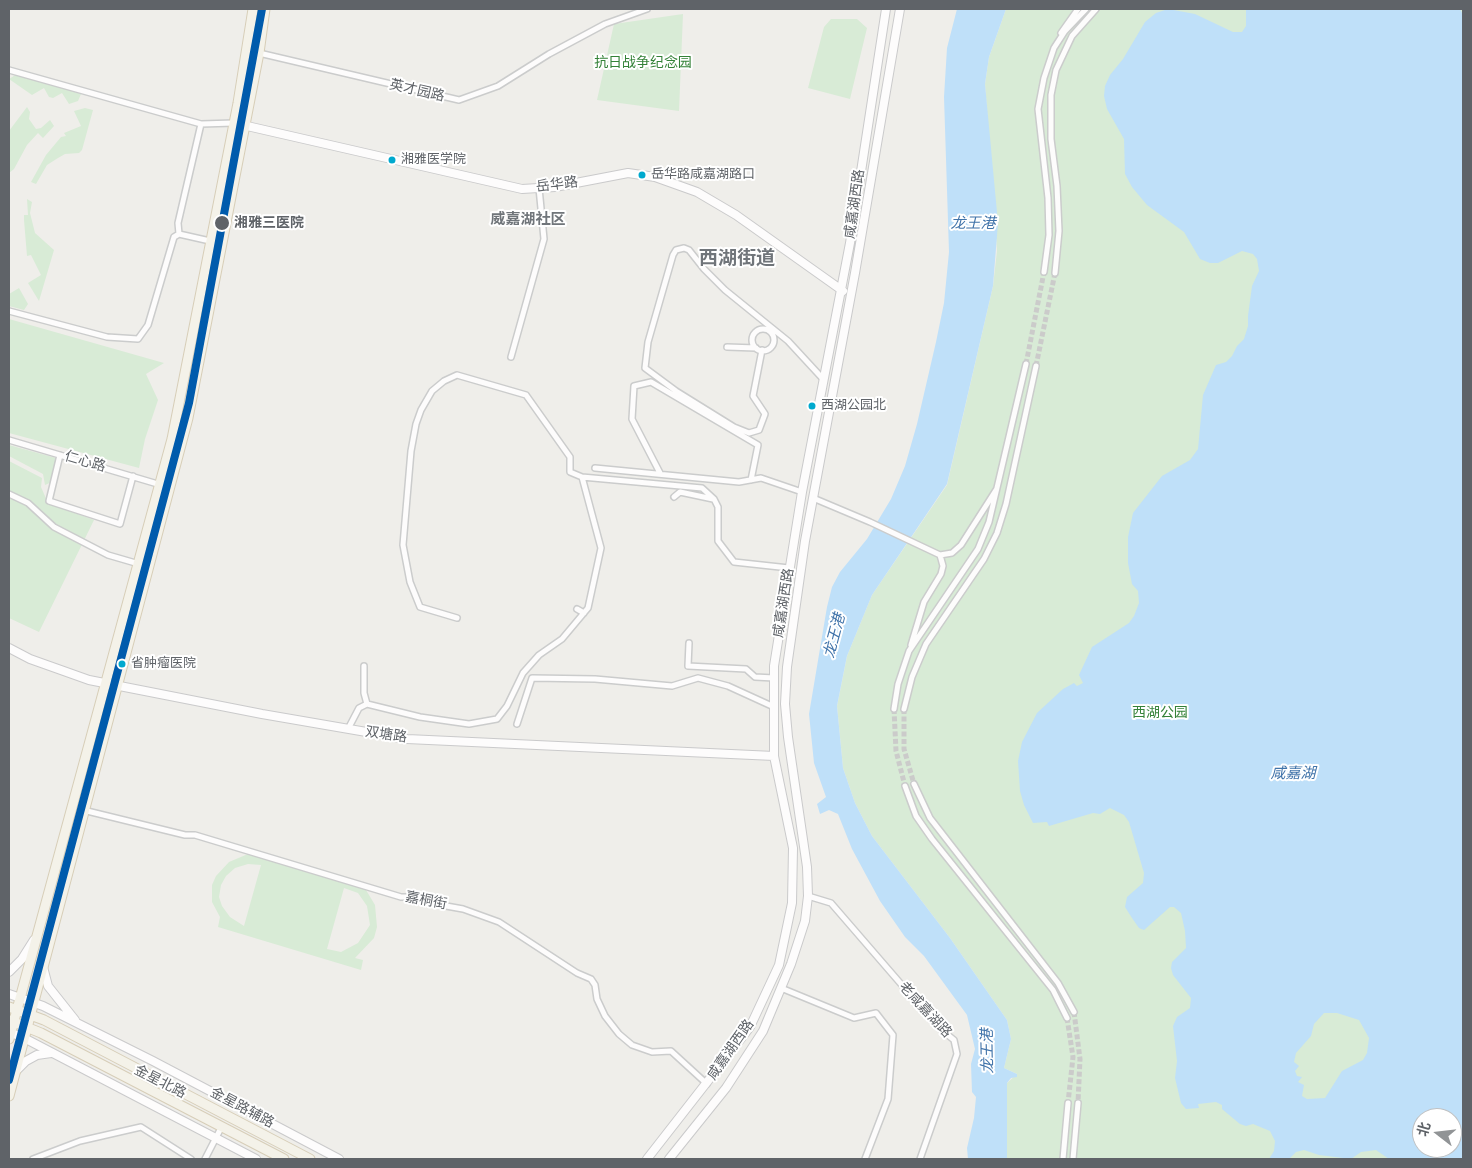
<!DOCTYPE html>
<meta charset="utf-8">
<style>
body{margin:0}
#map{position:relative;width:1472px;height:1168px;overflow:hidden;background:#efeeea;font-family:"Archivo Narrow","Noto Sans SC",sans-serif}
canvas{display:block}
.frame{position:absolute;inset:0;border:10px solid #5f6368;pointer-events:none}
.north{position:absolute;left:1412px;top:1108px;width:50px;height:50px;box-sizing:border-box;background:#fff;border:1px solid #bfc1c3;border-radius:50%;rotate:286deg;font-size:14px;font-weight:700;line-height:20px;text-align:center;color:#5f6368}
.north::after{content:'';display:block;margin:auto;width:18px;height:22px;background:#919496;clip-path:polygon(50% 0,100% 100%,50% 72%,0 100%)}
</style>
<div id="map">
<canvas width="1472" height="1168"></canvas>
<div class="frame"></div>
<div class="north">北</div>
</div>
<script>
const c = document.querySelector('canvas').getContext('2d');
c.lineJoin = 'round';
function paint(path, color) { c.fillStyle = color; c.fill(path, 'evenodd'); }
const toPath = rows => new Path2D(rows.map(r => 'M' + r).join(''));
function stroke(path, color, width, dash) { c.strokeStyle = color; c.lineWidth = width; c.lineCap = dash ? 'butt' : 'round'; c.setLineDash(dash || []); c.stroke(path); }
function write(font, color, halo, rows, align = 'center') {
  c.font = font + ' "Archivo Narrow","Noto Sans SC",sans-serif'; c.lineWidth = 4; c.setLineDash([]); c.textBaseline = 'middle'; c.strokeStyle = halo; c.fillStyle = color; for (const [text, x, y, turn = 0] of rows) {
    c.save(); c.translate(x, y); c.rotate((+turn || 0) * Math.PI / 180); c.textAlign = isNaN(turn) ? turn : align; if (halo) c.strokeText(text, 0, 0); c.fillText(text, 0, 0); c.restore();
  }
}
const green = toPath([
 [1006,9,1463,9,1463,1159,1007,1159,1007,1083,1017,1074,1004,1068,1011,1039,1007,1020,950,938,872,836,855,803,843,768,837,706,847,656,872,595,947,485,993,286,997,251,985,84,989,57],
 [1422,1118,1452,1118,1452,1148,1422,1148],
 [683,14,679,111,597,100,614,24],
 [831,19,857,19,867,28,850,99,808,88,824,27],
 [17,74,81,94,78,101,69,104,62,93,53,98,49,97,44,88,32,95,9,79],
 [27,107,30,112,29,119,36,129,41,128,50,120,54,126,43,138,38,133,27,145,14,169,9,173,9,131],
 [85,108,93,110,82,150,79,153,65,154,58,158,47,165,36,184,31,182,46,155,61,137,66,136,64,133,81,126,74,111],
 [27,199,32,202,30,213,35,233,54,250,39,301,28,283,41,275,31,255,27,256,24,220,24,215,28,215],
 [19,288,28,304,24,310,9,306,9,294],
 [9,319,164,363,146,374,158,400,145,439,139,468,9,433],
 [9,445,56,458,52,482,45,485,43,474,9,456],
 [9,461,42,478,41,487,48,503,94,520,39,632,9,618],
 [248,854,361,886,366,890,375,905,377,927,374,938,355,958,363,960,361,970,218,927,220,917,212,902,212,885,216,876,229,862],
 [248,864,261,865,244,926,230,917,222,906,219,897,221,885,226,876,235,868],
 [344,888,358,893,367,906,370,925,358,943,341,952,327,949]
]);
const water = toPath([
 [957,9,1006,9,989,57,985,84,998,223,993,286,947,484,872,595,847,656,837,706,843,768,855,803,872,836,950,938,1007,1020,1011,1039,1004,1068,1017,1074,1017,1077,1011,1078,1007,1083,1007,1159,968,1159,967,1148,974,1118,976,1097,972,1092,971,1064,975,1049,967,1015,924,956,905,937,880,901,852,849,838,814,829,810,820,814,817,804,826,797,814,763,809,714,827,607,832,587,840,572,867,539,891,499,905,466,917,424,936,342,944,303,949,252,944,97,947,48],
 [1168,9,1195,14,1233,32,1242,32,1246,26,1246,9,1460,9,1463,15,1463,1159,1389,1159,1376,1150,1361,1152,1351,1159,1319,1155,1304,1150,1296,1152,1289,1159,1269,1159,1274,1151,1275,1141,1270,1131,1253,1124,1246,1126,1240,1124,1222,1109,1222,1105,1216,1102,1198,1104,1199,1108,1186,1109,1181,1103,1175,1078,1177,1061,1173,1026,1177,1017,1190,1008,1191,998,1173,975,1171,968,1172,962,1186,948,1185,931,1181,913,1174,907,1170,907,1144,930,1139,928,1132,918,1125,907,1127,897,1143,883,1144,873,1129,822,1124,815,1110,808,1100,814,1093,813,1049,826,1047,822,1033,823,1024,805,1020,791,1018,761,1022,742,1037,713,1063,689,1074,683,1077,686,1083,683,1079,675,1092,647,1129,623,1134,616,1139,603,1138,591,1132,584,1128,563,1128,537,1133,513,1162,476,1190,460,1198,449,1203,395,1216,365,1226,362,1232,356,1237,346,1244,339,1248,326,1248,316,1252,286,1259,271,1257,259,1253,254,1242,251,1218,263,1210,263,1200,259,1184,232,1147,205,1132,187,1125,174,1124,139,1107,109,1104,96,1105,86,1110,75,1123,59,1145,22,1156,13],
 [1324,1013,1337,1013,1359,1020,1369,1038,1367,1053,1363,1060,1342,1071,1325,1098,1307,1099,1302,1096,1304,1085,1298,1082,1302,1077,1297,1076,1295,1071,1299,1066,1294,1062,1296,1053,1311,1036,1314,1024],
 [1422,1118,1452,1118,1452,1148,1422,1148]
]);
const streetTunnel = toPath([
 [1026,364,1044,272],
 [1036,366,1055,273],
 [894,709,896,751,905,786],
 [904,709,904,749,914,784],
 [1074,1012,1080,1059,1078,1103],
 [1067,1018,1073,1057,1068,1103]
]);
const street = toPath([
 [1061,33,1078,9],
 [259,53,459,100,498,86,549,54,605,24,647,9],
 [9,70,201,124,234,123],
 [179,234,178,223,201,124],
 [1044,272,1049,235,1048,198,1038,109,1044,78,1054,48,1065,31,1086,9],
 [1055,273,1059,231,1057,186,1051,139,1051,95,1056,70,1072,36,1096,9],
 [9,311,107,337,138,339,148,325,174,237,179,234,210,241],
 '752 340a11 11 0 1 1 22 0a11 11 0 1 1-22 0Z',
 [727,347,756,348],
 [762,350,753,396,765,414,759,430,749,433,734,427,676,391,645,368,648,342,673,255,676,250,684,248,689,250,704,269,725,290,788,341,824,380],
 [511,357,544,239,539,188],
 [9,440,161,485],
 [60,455,49,501,120,524,133,476],
 [595,468,739,482,761,478,802,492],
 [660,473,632,419,634,386,651,382,758,445,751,480],
 [9,494,28,503,54,527,108,555,139,564],
 [674,497,680,492,713,499],
 [813,498,870,522,940,555,952,553,961,545,996,490],
 [577,609,584,613],
 [457,618,420,607,410,582,403,545,411,451,416,424,421,410,432,391,444,381,457,375,526,395,570,457,570,472,582,477,702,488,714,499,718,507,718,541,734,562,789,568],
 [689,643,688,666,746,669,755,677,774,678],
 [911,645,924,602,941,574,943,566,940,555],
 [364,666,364,693,367,704],
 [894,709,898,684,909,651,978,549,989,522,1026,364],
 [904,709,912,677,926,644,984,559,997,533,1006,504,1036,366],
 [517,724,532,678,595,679,672,686,698,678,728,686,774,707],
 [348,729,359,708,367,704,420,717,469,724,497,719,507,706,523,673,539,655,562,639,588,608,601,548,582,477],
 [914,784,930,818,1058,983,1074,1012],
 [905,786,916,816,932,839,1053,990,1067,1018],
 [83,810,185,835,195,835,401,897,417,897,435,904,463,909,499,922,577,973,591,979,595,985,597,999,605,1016,619,1034,632,1045,652,1052,671,1051,707,1084],
 [808,896,831,903,939,1028,954,1040,957,1054,920,1159],
 [781,988,854,1018,876,1013,893,1035,888,1099,865,1159],
 [33,1159,80,1141,141,1127,191,1159],
 [205,1159,222,1126],
 [1063,1159,1068,1103],
 [1073,1159,1078,1103]
]);
const secondary = toPath([
 [234,123,522,189,555,187,628,173,655,177,697,192,736,215,843,291],
 [9,648,30,659,89,680,262,714,407,739,774,756],
 [43,967,48,986,75,1020],
 [9,972,22,959,34,940],
 [9,994,43,1006,153,1061,339,1159],
 [9,1032,24,1038,256,1159],
 [15,1072,26,1061,37,1055,51,1053],
 [647,1159,750,1027,779,965,792,903,793,848,774,756,774,666,802,492,850,243,886,9],
 [669,1159,726,1088,763,1031,791,964,805,921,808,896,807,867,788,737,785,704,787,667,805,541,855,273,900,9]
]);
const primary = toPath([
 [9,1007,44,1020,310,1159],
 [9,1020,41,1033,284,1159],
 [9,1039,172,439,238,103,253,9],
 [9,1096,188,418,259,53,265,9]
]);
const metro1 = toPath([
 [9,1080,189,403,262,9]
]);
const markers = [
 [392,160,4.5,"#00a9ce"],
 [642,175,4.5,"#00a9ce"],
 [222,223,8,"#5f6368"],
 [812,406,4.5,"#00a9ce"],
 [122,664,4.5,"#00a9ce"]
];
const busNames = [
 ["湘雅医学院",401,160],
 ["岳华路咸嘉湖路口",651,175],
 ["西湖公园北",821,406],
 ["省肿瘤医院",131,664]
];
const parkNames = [
 ["抗日战争纪念园",643,63],
 ["西湖公园",1160,713]
];
const streetNames = [
 ["英才园路",417,91,13],
 ["岳华路",557,185,-7],
 ["咸嘉湖西路",855,204,-82],
 ["仁心路",85,462,16],
 ["咸嘉湖西路",784,603,-81],
 ["双塘路",386,735,8],
 ["嘉桐街",426,901,11],
 ["老咸嘉湖路",925,1010,47],
 ["咸嘉湖西路",731,1050,-55],
 ["金星北路",160,1082,27],
 ["金星路辅路",242,1108,28]
];
const stopNames = [
 ["湘雅三医院",234,223]
];
const neighbourhoodNames = [
 ["威嘉湖社区",528,220]
];
const waterNames = [
 ["龙王港",973,224],
 ["龙王港",835,636,-75],
 ["咸嘉湖",1293,774],
 ["龙王港",988,1051,-91]
];
const districtNames = [
 ["西湖街道",737,259]
];
paint(green, '#d8ebd6');
paint(water, '#bfe0f9');
stroke(streetTunnel, '#cbcbca', 5, [5, 2.5]);
stroke(street, '#cbcccc', 8);
stroke(secondary, '#cacacb', 10);
stroke(primary, '#d7ceb8', 11);
stroke(street, '#fdfcfc', 5);
stroke(secondary, '#fdfcfc', 8);
stroke(primary, '#f4f2e9', 9);
stroke(metro1, '#005bac', 8);
for (const [x, y, r, color] of markers) { const dot = new Path2D(); dot.arc(x, y, r, 0, 2 * Math.PI); c.fillStyle = color; c.fill(dot); stroke(dot, '#fff', 2); }
write('13px', '#5f6368', '#fff', busNames, 'left');
write('14px', '#348238', '#fff', parkNames);
write('14px', '#5f6368', '#fff', streetNames);
write('bold 14px', '#5f6368', '#fff', stopNames, 'left');
write('bold 15px', '#70757a', '#fff', neighbourhoodNames);
write('italic 15px', '#4174aa', '#fff', waterNames);
write('bold 19px', '#70757a', '#fff', districtNames);
</script>
